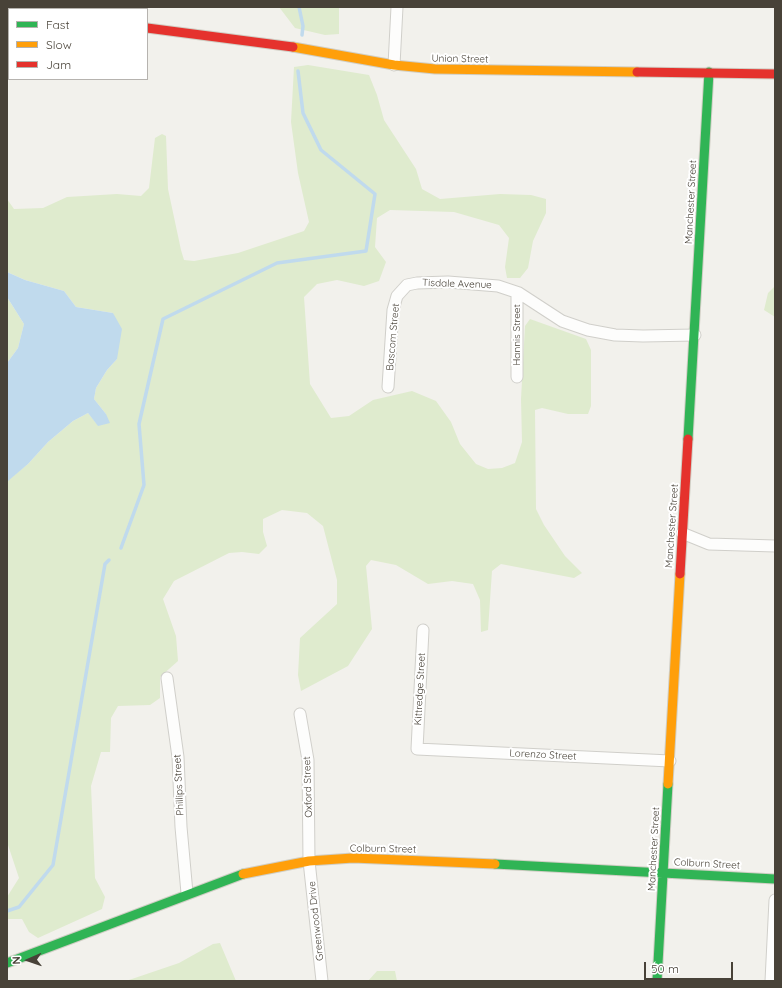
<!DOCTYPE html>
<style>
body{margin:0}
#map{position:relative;width:782px;height:988px;overflow:hidden;background:#f2f1ec;font-family:Quicksand,sans-serif}
canvas{display:block}
.frame{position:absolute;inset:0;border:8px solid #484238;pointer-events:none}
.legend{position:absolute;left:8px;top:8px;width:140px;height:72px;box-sizing:border-box;background:#fff;border:1px solid #b6b3af;margin:0;padding:5px 7px;list-style:none;font-size:12px;color:#484238}
.legend li{display:flex;align-items:center;gap:8px;height:20px}
.legend b{width:20px;border:1px solid #b6b3af}
.north{position:absolute;left:8px;top:940px;width:40px;height:40px;-webkit-text-stroke:3px #fff;paint-order:stroke;rotate:268deg;font-size:11px;font-weight:700;line-height:16px;text-align:center;color:#484238}
.north::after{content:'';display:block;margin:auto;width:14px;height:18px;background:#484238;clip-path:polygon(50% 0,100% 100%,50% 72%,0 100%)}
.scale{position:absolute;left:644px;top:962px;width:89px;height:18px;box-sizing:border-box;border:2px solid #484238;border-top:0;padding-left:5px;font-size:12px;line-height:14px;white-space:nowrap;color:#484238;-webkit-text-stroke:3px #fff;paint-order:stroke}
</style>
<div id="map">
<canvas width="782" height="988"></canvas>
<div class="frame"></div>
<ul class="legend">
<li><b style="height:5px;background:#30b455"></b>Fast</li>
<li><b style="height:5px;background:#ff9f0a"></b>Slow</li>
<li><b style="height:5px;background:#e5322d"></b>Jam</li>
</ul>
<div class="north">N</div>
<div class="scale">50 m</div>
</div>
<script>
const c = document.querySelector('canvas').getContext('2d');
c.lineJoin = 'round';
function paint(path, color) { c.fillStyle = color; c.fill(path, 'evenodd'); }
const toPath = rows => new Path2D(rows.map(r => 'M' + r).join(''));
function stroke(path, color, width, dash) { c.strokeStyle = color; c.lineWidth = width; c.lineCap = dash ? 'butt' : 'round'; c.setLineDash(dash || []); c.stroke(path); }
function write(font, color, halo, rows, align = 'center') {
  c.font = font + ' Quicksand,sans-serif'; c.lineWidth = 4; c.setLineDash([]); c.textBaseline = 'middle'; c.strokeStyle = halo; c.fillStyle = color; for (const [text, x, y, turn = 0] of rows) {
    c.save(); c.translate(x, y); c.rotate((+turn || 0) * Math.PI / 180); c.textAlign = isNaN(turn) ? turn : align; if (halo) c.strokeText(text, 0, 0); c.fillText(text, 0, 0); c.restore();
  }
}
const green = toPath([
 [279,7,339,7,339,34,325,35,295,28],
 [308,65,369,75,377,95,384,120,416,169,422,189,440,199,500,194,531,195,546,199,546,213,533,241,528,268,520,278,507,278,505,267,509,238,499,225,454,212,390,210,377,218,375,247,386,262,379,281,364,286,337,280,317,284,304,297,310,384,331,418,349,416,373,400,412,391,436,401,451,422,460,444,476,464,488,469,502,468,515,463,522,442,521,399,525,326,530,319,586,339,591,350,591,406,588,414,568,414,542,408,535,410,536,509,544,525,565,556,582,573,574,578,501,564,492,571,488,630,481,632,480,600,473,584,452,581,428,584,396,565,371,560,366,566,372,629,348,666,301,691,298,675,300,638,337,604,337,580,323,526,307,513,282,510,263,519,263,532,267,546,259,554,242,552,229,553,174,581,163,599,176,636,178,661,160,677,160,698,150,705,118,706,111,718,110,752,101,752,91,786,95,878,105,897,102,909,38,938,29,932,22,919,7,919,7,897,19,878,7,842,7,481,28,464,48,442,73,421,88,413,98,425,106,414,94,399,96,388,107,370,117,359,113,313,76,307,64,291,25,280,7,272,7,199,14,209,43,208,67,197,117,194,141,196,149,188,155,138,162,134,166,136,168,189,181,250,184,260,194,261,238,253,304,231,309,222,298,173,291,122,294,67],
 [775,286,775,317,764,310,768,293],
 [7,297,24,324,18,348,7,363],
 [220,943,236,981,126,981,179,963,213,944],
 [377,971,395,971,397,981,368,981]
]);
const water = toPath([
 [7,272,25,280,64,291,76,307,113,313,122,329,117,359,107,370,96,388,94,399,106,414,110,423,98,426,88,413,73,421,48,442,28,464,8,481,7,363,18,348,24,324,7,297]
]);
const stream = toPath([
 [299,7,303,26,302,35],
 [121,548,144,485,139,424,163,319,277,263,366,251,375,194,321,150,303,113,298,71],
 [7,911,19,907,53,865,105,564,109,560]
]);
const street = toPath([
 [33,9,33,7],
 [394,65,397,7],
 [517,377,517,293],
 [388,387,393,310,397,296,407,285,417,283,448,282,498,286,519,293,562,321,588,330,615,335,643,336,695,335],
 [682,533,709,544,775,546],
 [423,630,417,749,670,761],
 [167,678,178,757,181,827,187,893],
 [300,714,308,760,309,861,322,981],
 [771,981,775,900]
]);
const fast = toPath([
 [688,439,709,72],
 [495,864,775,879],
 [7,963,243,874],
 [657,981,668,784]
]);
const slow = toPath([
 [7,28,9,28],
 [293,47,394,65,435,69,637,72],
 [668,784,680,574],
 [243,874,309,861,353,858,495,864]
]);
const jam = toPath([
 [147,28,293,47],
 [637,72,775,74],
 [680,574,688,439]
]);
const streetNames = [
 ["Union Street",460,59,1],
 ["Manchester Street",691,202,-87],
 ["Tisdale Avenue",457,284,2],
 ["Hannis Street",517,335,-90],
 ["Bascom Street",393,337,-85],
 ["Manchester Street",672,526,-86],
 ["Kittredge Street",420,689,-87],
 ["Lorenzo Street",543,755,3],
 ["Phillips Street",179,785,-93],
 ["Oxford Street",308,787,-92],
 ["Colburn Street",383,849,1],
 ["Manchester Street",654,849,-87],
 ["Colburn Street",707,864,3],
 ["Greenwood Drive",316,921,-96]
];
paint(green, '#dfebce');
paint(water, '#c0daed');
stroke(stream, '#c0daed', 3.5);
stroke(street, '#d0cfca', 13);
stroke(fast, '#d0cec4', 11);
stroke(slow, '#d0cec4', 11);
stroke(jam, '#d0cec4', 11);
stroke(street, '#fdfdfc', 11);
stroke(fast, '#30b455', 9);
stroke(slow, '#ff9f0a', 9);
stroke(jam, '#e5322d', 9);
write('10px', '#484238', '#fff', streetNames);
</script>
